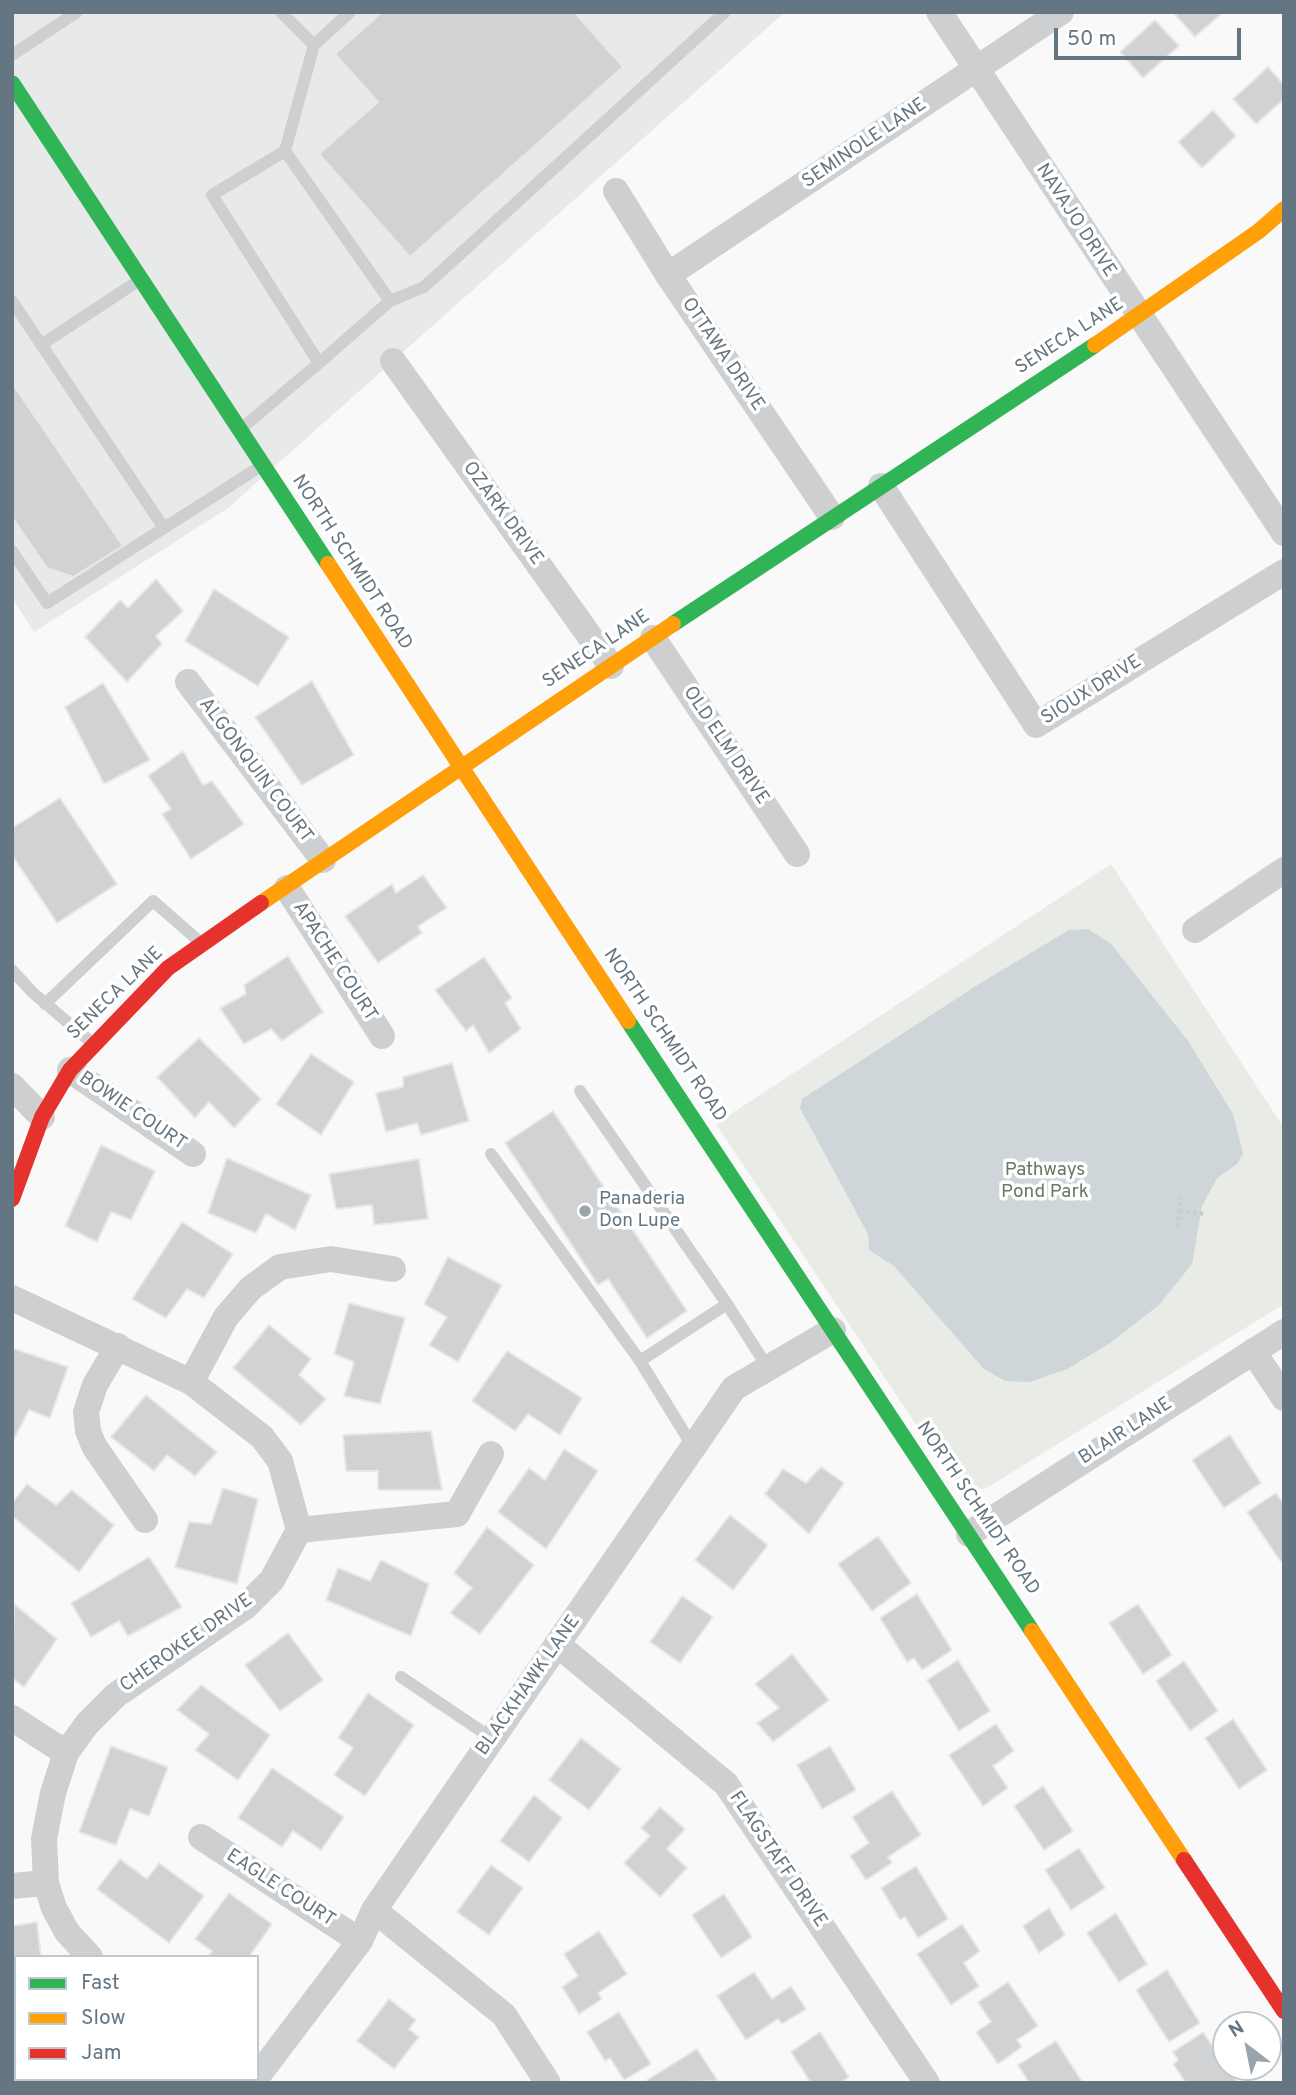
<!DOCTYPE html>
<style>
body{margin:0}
#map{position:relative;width:1296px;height:2095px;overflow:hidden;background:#f9f9f9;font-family:Overpass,sans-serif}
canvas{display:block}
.frame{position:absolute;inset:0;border:14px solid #657683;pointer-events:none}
.legend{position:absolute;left:14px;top:1955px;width:245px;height:126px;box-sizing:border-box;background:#fff;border:2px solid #c1c8cd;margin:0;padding:9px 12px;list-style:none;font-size:21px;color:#657683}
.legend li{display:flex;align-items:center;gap:14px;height:35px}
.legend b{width:35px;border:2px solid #c1c8cd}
.north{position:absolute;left:1212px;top:2011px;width:70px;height:70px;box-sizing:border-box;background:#fff;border:2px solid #c1c8cd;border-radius:50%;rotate:328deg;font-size:19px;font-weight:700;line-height:28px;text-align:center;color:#657683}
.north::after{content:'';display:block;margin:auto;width:24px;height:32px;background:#99a4ac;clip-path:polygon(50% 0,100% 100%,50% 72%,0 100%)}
.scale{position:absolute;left:1054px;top:28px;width:187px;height:32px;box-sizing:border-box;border:4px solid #657683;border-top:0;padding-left:9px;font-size:21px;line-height:24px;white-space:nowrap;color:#657683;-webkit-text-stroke:5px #fff;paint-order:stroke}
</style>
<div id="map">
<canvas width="1296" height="2095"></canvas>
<div class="frame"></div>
<ul class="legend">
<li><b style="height:9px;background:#30b455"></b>Fast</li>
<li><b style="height:9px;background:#ff9f0a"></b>Slow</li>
<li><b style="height:9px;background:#e5322d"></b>Jam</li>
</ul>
<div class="north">N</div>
<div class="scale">50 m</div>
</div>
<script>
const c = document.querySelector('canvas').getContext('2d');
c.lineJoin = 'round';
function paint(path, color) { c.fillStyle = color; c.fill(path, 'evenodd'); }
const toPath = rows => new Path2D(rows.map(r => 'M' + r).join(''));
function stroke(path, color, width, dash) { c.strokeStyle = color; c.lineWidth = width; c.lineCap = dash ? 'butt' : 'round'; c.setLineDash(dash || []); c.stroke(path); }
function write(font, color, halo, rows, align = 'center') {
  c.font = font + ' Overpass,sans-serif'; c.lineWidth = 7; c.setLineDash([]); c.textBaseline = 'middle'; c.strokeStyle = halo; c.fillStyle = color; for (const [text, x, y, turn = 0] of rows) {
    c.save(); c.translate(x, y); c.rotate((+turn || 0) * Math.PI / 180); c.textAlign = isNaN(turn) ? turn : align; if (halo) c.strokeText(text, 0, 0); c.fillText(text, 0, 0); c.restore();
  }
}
const built = toPath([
 [12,12,785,12,228,508,34,632,12,598]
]);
const green = toPath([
 [1111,864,1284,1128,1284,1304,985,1489,964,1488,953,1480,716,1124]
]);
const water = toPath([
 [1088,929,1111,944,1188,1041,1233,1114,1243,1154,1237,1164,1217,1178,1202,1206,1192,1264,1159,1305,1110,1343,1067,1369,1030,1382,1005,1381,984,1369,894,1266,869,1250,868,1234,800,1108,802,1099,979,984,1069,930]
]);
const building = toPath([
 [382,12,574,12,623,67,410,257,319,154,378,102,335,54,382,12],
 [1173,12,1223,12,1195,37,1173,12],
 [1155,20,1179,46,1143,78,1120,52,1155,20],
 [1268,67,1284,85,1284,99,1256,124,1233,99,1268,67],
 [1213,110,1236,136,1202,168,1178,142,1213,110],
 [12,383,123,546,73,577,47,568,12,517,12,383],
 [156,579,183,611,156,636,162,644,127,682,85,637,120,600,128,608,156,579],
 [214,589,289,637,258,686,185,641,214,589],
 [312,681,354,755,302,785,255,717,312,681],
 [103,683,150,760,104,784,65,707,103,683],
 [183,751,203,785,212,781,244,824,191,859,162,814,171,809,148,776,183,751],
 [60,798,117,884,57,923,12,855,12,828,60,798],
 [423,875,447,908,418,926,422,933,378,963,345,916,392,884,396,893,423,875],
 [288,956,323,1012,282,1041,271,1029,244,1044,220,1008,246,994,244,985,288,956],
 [484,957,512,998,505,1003,521,1029,489,1053,473,1025,466,1031,435,990,484,957],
 [199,1038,261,1099,234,1128,209,1102,195,1118,157,1077,199,1038],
 [311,1054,354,1082,321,1135,276,1104,311,1054],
 [452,1063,469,1121,421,1135,417,1123,386,1132,376,1093,403,1087,403,1077,452,1063],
 [553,1111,687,1311,647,1338,608,1279,598,1285,505,1143,553,1111],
 [101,1145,155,1171,131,1220,111,1212,97,1242,65,1226,101,1145],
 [227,1158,311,1195,295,1230,266,1214,256,1233,208,1213,227,1158],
 [419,1159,428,1219,374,1225,372,1205,336,1209,329,1174,419,1159],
 [182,1222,233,1254,204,1298,187,1289,166,1318,132,1299,182,1222],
 [448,1257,502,1285,458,1362,429,1345,447,1317,424,1304,448,1257],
 [349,1303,405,1318,380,1404,344,1396,354,1362,334,1354,349,1303],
 [269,1325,311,1359,299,1375,326,1399,301,1425,233,1368,269,1325],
 [12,1348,68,1367,50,1418,29,1410,13,1441,12,1348],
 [507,1351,582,1398,560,1435,528,1414,515,1431,472,1401,507,1351],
 [146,1395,217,1452,195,1476,167,1455,154,1471,111,1437,146,1395],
 [431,1431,442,1490,378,1490,378,1471,346,1471,343,1435,431,1431],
 [1230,1435,1261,1483,1224,1508,1192,1460,1230,1435],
 [564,1449,598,1471,546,1549,498,1512,529,1468,545,1480,564,1449],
 [821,1467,844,1483,809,1534,765,1494,783,1469,806,1483,821,1467],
 [27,1484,56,1505,72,1490,114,1525,79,1572,12,1516,12,1503,27,1484],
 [223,1488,258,1499,237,1584,175,1567,189,1522,211,1524,223,1488],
 [1276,1493,1284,1504,1284,1560,1281,1562,1247,1512,1276,1493],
 [730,1515,768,1545,733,1590,695,1560,730,1515],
 [487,1527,534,1565,480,1634,450,1613,472,1588,454,1573,487,1527],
 [878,1536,911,1583,872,1611,838,1564,878,1536],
 [149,1557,182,1607,128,1636,119,1621,91,1637,71,1603,149,1557],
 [381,1560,429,1584,411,1636,326,1600,338,1568,370,1581,381,1560],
 [917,1594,952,1650,922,1670,914,1658,907,1662,880,1618,917,1594],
 [682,1596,713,1617,680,1663,650,1642,682,1596],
 [14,1604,57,1639,24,1687,12,1678,14,1604],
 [1138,1604,1172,1655,1143,1674,1109,1623,1138,1604],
 [288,1633,323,1680,280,1711,245,1665,288,1633],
 [792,1654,829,1700,773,1742,757,1723,779,1708,755,1684,792,1654],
 [958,1660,990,1711,959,1731,927,1680,958,1660],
 [1184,1661,1218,1711,1190,1731,1156,1681,1184,1661],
 [201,1685,270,1735,238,1780,195,1750,209,1734,177,1710,201,1685],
 [368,1693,414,1725,365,1796,334,1775,353,1748,338,1738,368,1693],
 [1233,1719,1267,1770,1239,1789,1205,1738,1233,1719],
 [996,1724,1014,1751,993,1766,1008,1788,983,1806,949,1755,996,1724],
 [581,1738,621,1769,589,1810,549,1780,581,1738],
 [111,1746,168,1767,149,1816,130,1809,116,1845,79,1832,111,1746],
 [830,1746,856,1790,822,1809,797,1765,830,1746],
 [272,1768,344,1817,321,1850,293,1831,282,1847,238,1818,272,1768],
 [1043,1786,1073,1831,1044,1850,1014,1806,1043,1786],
 [892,1791,921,1835,888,1857,892,1863,866,1880,850,1856,869,1843,852,1817,892,1791],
 [534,1795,562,1818,529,1862,500,1841,534,1795],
 [660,1807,685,1829,667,1849,687,1868,660,1897,624,1863,650,1836,641,1828,660,1807],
 [1079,1848,1105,1888,1071,1910,1045,1870,1079,1848],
 [120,1859,147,1879,159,1863,204,1896,169,1943,97,1889,120,1859],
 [491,1865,523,1888,489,1935,457,1912,491,1865],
 [916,1866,948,1919,918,1938,905,1917,900,1920,881,1888,916,1866],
 [229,1893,272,1924,249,1957,208,1957,212,1951,195,1939,229,1893],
 [724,1894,752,1937,721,1958,692,1915,724,1894],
 [1049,1908,1065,1935,1039,1953,1023,1926,1049,1908],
 [1116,1913,1147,1964,1119,1982,1087,1933,1116,1913],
 [37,1922,41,1957,16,1957,16,2005,12,2006,12,1926,37,1922],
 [962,1924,980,1951,964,1963,979,1986,951,2005,917,1954,962,1924],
 [599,1931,627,1974,598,1993,602,1999,579,2014,562,1987,578,1976,564,1954,599,1931],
 [1167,1970,1200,2023,1169,2042,1136,1990,1167,1970],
 [754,1972,772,1999,791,1986,806,2009,782,2024,778,2019,746,2040,717,1996,754,1972],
 [1008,1982,1038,2026,1017,2040,1022,2047,998,2064,976,2032,991,2022,978,2002,1008,1982],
 [389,1999,416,2020,409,2029,419,2037,394,2069,357,2041,389,1999],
 [619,2012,651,2064,624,2080,610,2058,605,2061,587,2032,619,2012],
 [820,2032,849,2077,840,2083,811,2083,791,2052,820,2032],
 [1203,2032,1226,2067,1237,2082,1186,2083,1173,2064,1178,2060,1173,2052,1203,2032],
 [1056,2041,1083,2083,1029,2083,1018,2065,1056,2041],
 [697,2049,718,2081,649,2083,647,2080,697,2049],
 [97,2079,156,2079,154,2083,102,2083,97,2079]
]);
const path = toPath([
 [1179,1211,1206,1214],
 [1178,1227,1180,1197]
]);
const lane = toPath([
 [281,12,314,45],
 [12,55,77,12],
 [285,151,390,301,319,363],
 [12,301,164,528,261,466],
 [390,301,424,287,725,12],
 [41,345,138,281],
 [242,428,319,363,212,195,285,151,314,45,350,12],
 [12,551,47,603,164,528],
 [12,970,32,992,91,1042],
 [45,1004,153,901,200,942],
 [580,1091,727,1304],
 [491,1154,640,1361],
 [693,1447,640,1361,727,1304,768,1368],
 [401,1677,493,1739]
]);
const street = toPath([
 [939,12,1284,533],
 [616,191,668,275,832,517],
 [668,275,1061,12],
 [393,361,611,666],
 [881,486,1036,725,1284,572],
 [653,638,797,854],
 [188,682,323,860],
 [287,888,382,1036],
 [1195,930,1284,870],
 [70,1070,193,1154],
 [12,1086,42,1117],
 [12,1298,191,1382,262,1437,280,1461,299,1530,272,1580,245,1607,116,1695,87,1724,66,1753,53,1793,44,1839,46,1883,54,1908,67,1932,90,1957],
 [118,1346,95,1385,86,1412,88,1431,94,1446,145,1520],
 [1253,1351,1284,1398],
 [191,1382,226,1317,251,1288,280,1267,331,1259,393,1269],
 [299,1530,457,1514,491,1454],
 [969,1534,1284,1332],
 [558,1645,726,1784,927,2083],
 [12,1718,66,1753],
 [201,1837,360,1941],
 [12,1886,46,1883],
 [374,1910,504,2015,548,2083],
 [257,2077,360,1941,374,1910,734,1388,833,1330]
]);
const fast = toPath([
 [12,83,328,564],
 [673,624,1095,345],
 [628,1021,1032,1631]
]);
const slow = toPath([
 [1095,345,1259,231,1284,209],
 [328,564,628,1021],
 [261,903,673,624],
 [1032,1631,1184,1860]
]);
const jam = toPath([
 [12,1199,42,1117,70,1070,168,968,261,903],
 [1184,1860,1284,2011]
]);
const markers = [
 [585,1211,7,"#99a4ac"]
];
const streetNames = [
 ["SEMINOLE LANE",865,144,-34],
 ["NAVAJO DRIVE",1075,221,57],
 ["SENECA LANE",1070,337,-33],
 ["OTTAWA DRIVE",722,355,56],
 ["OZARK DRIVE",502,514,54],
 ["NORTH SCHMIDT ROAD",351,563,57],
 ["SENECA LANE",597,650,-34],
 ["SIOUX DRIVE",1092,691,-32],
 ["OLD ELM DRIVE",725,746,56],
 ["ALGONQUIN COURT",255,771,53],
 ["APACHE COURT",334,962,57],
 ["SENECA LANE",116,994,-44],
 ["NORTH SCHMIDT ROAD",664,1036,56],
 ["BOWIE COURT",132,1112,34],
 ["BLAIR LANE",1126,1432,-33],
 ["NORTH SCHMIDT ROAD",977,1509,56],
 ["CHEROKEE DRIVE",187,1644,-35],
 ["BLACKHAWK LANE",529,1686,-55],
 ["FLAGSTAFF DRIVE",777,1860,56],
 ["EAGLE COURT",280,1889,33]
];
const parkNames = [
 ["Pathways",1045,1171],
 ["Pond Park",1045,1193]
];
const poiNames = [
 ["Panaderia",599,1200],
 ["Don Lupe",599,1222]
];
paint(built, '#e8e9e9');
paint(green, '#e8ebe6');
paint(water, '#ced6d9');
paint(building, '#d0d2d3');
stroke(building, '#e8e8e8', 2);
stroke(path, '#cbcccd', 4.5, [3.5, 3.5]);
stroke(lane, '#cecfd0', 12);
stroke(street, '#cecfd0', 26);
stroke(fast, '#30b455', 16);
stroke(slow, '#ff9f0a', 16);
stroke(jam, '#e5322d', 16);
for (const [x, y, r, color] of markers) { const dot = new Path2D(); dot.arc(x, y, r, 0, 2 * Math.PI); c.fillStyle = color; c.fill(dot); stroke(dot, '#fff', 2.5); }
write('19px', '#657683', '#fff', streetNames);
write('19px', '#687a64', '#fff', parkNames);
write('19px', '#657683', '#fff', poiNames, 'left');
</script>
